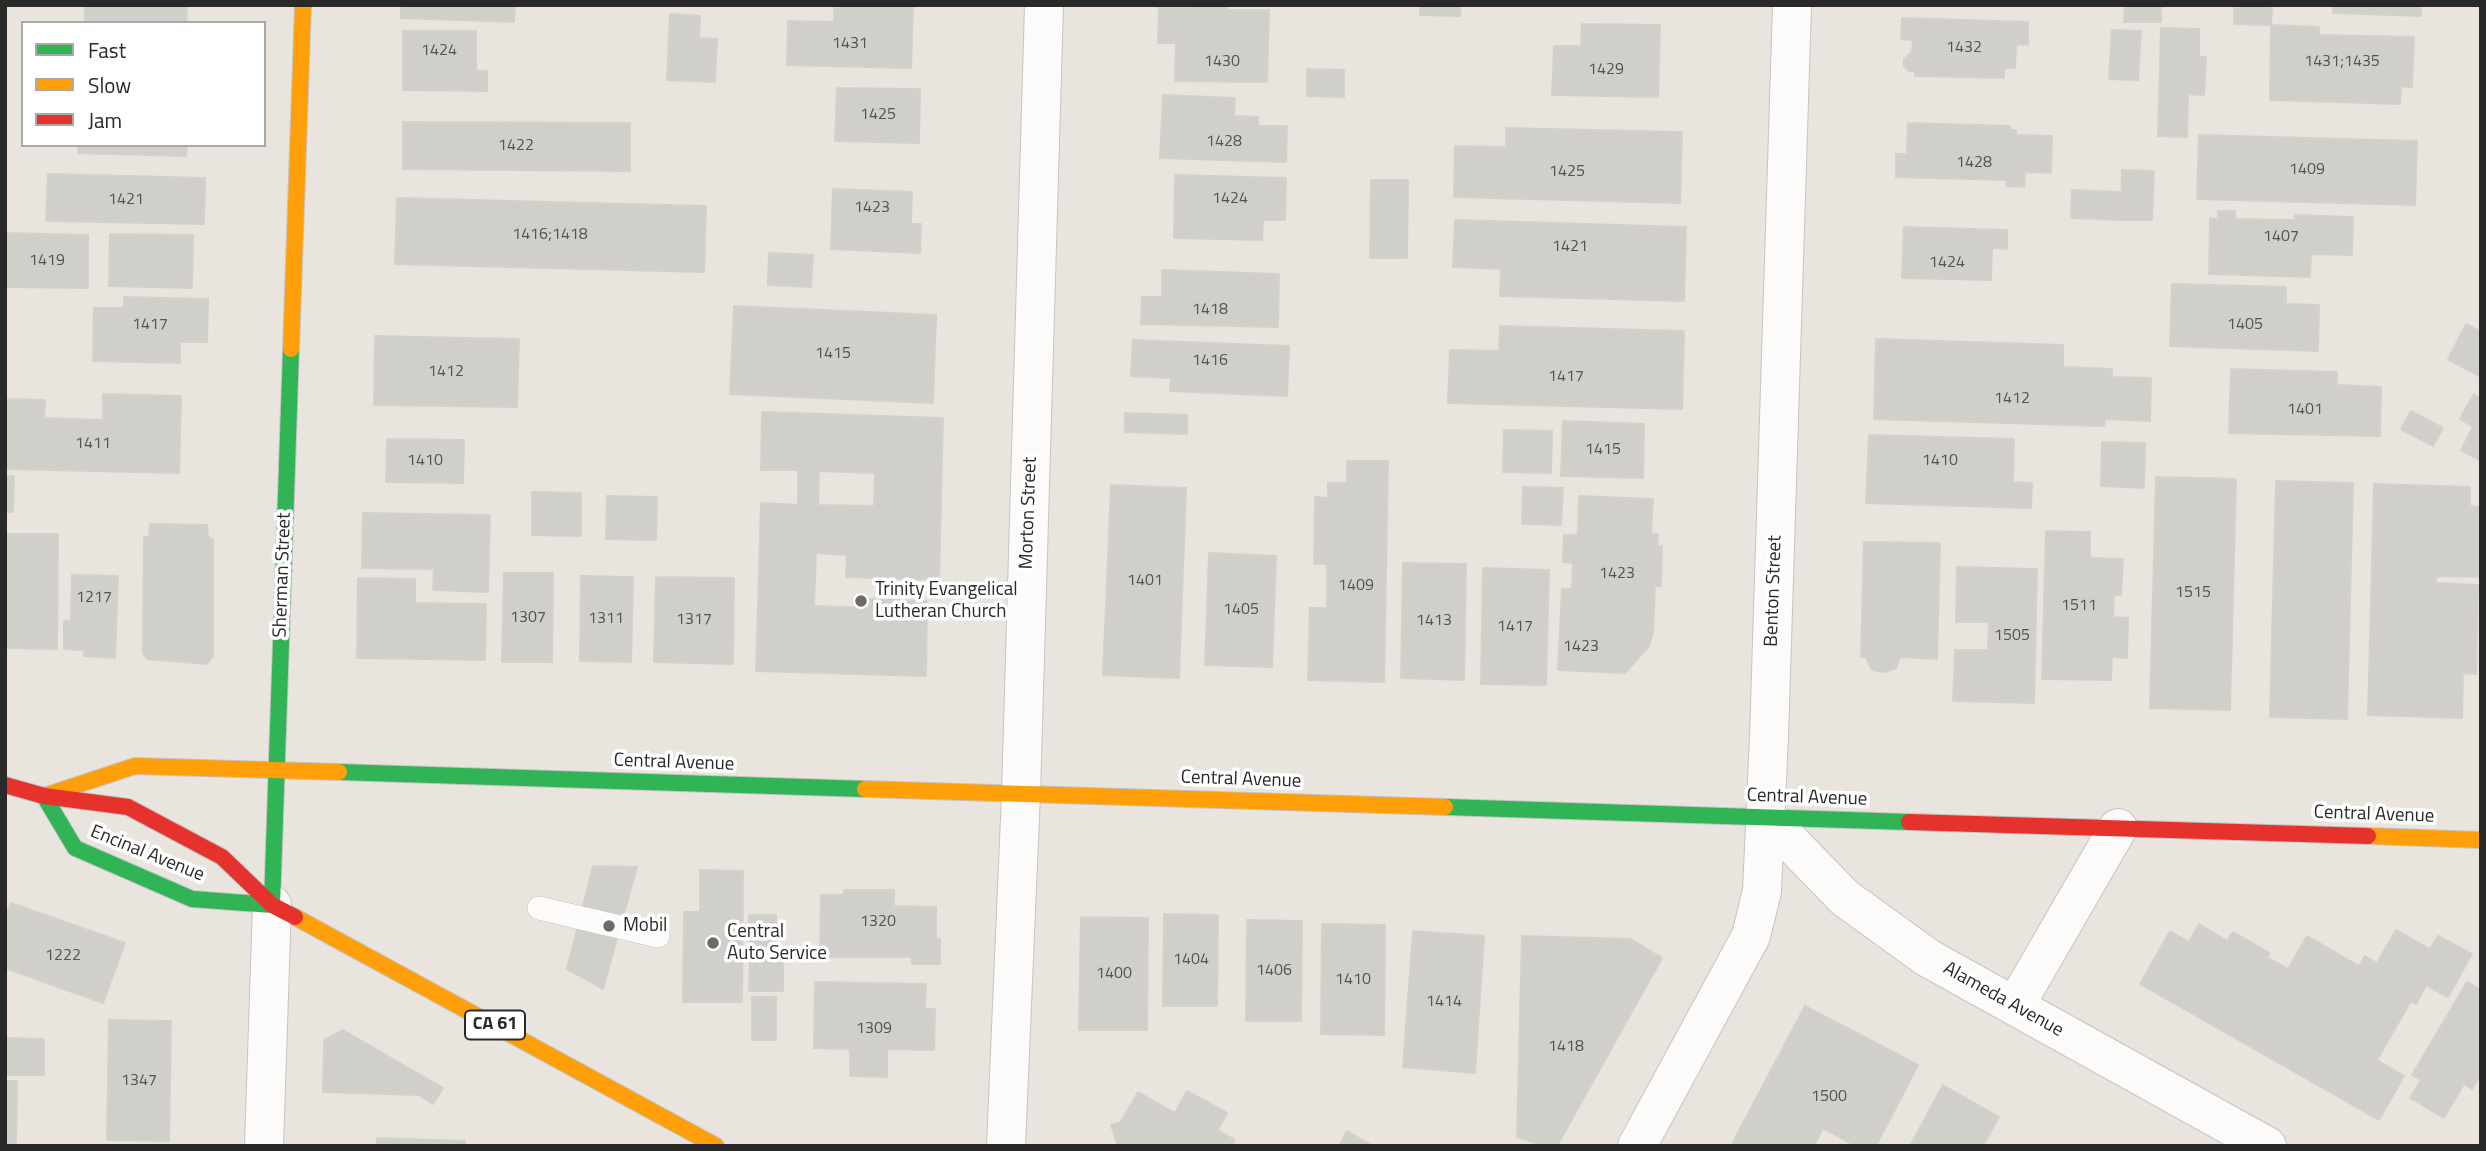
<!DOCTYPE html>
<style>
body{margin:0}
#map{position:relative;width:2486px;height:1151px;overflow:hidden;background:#e9e5de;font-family:"Titillium Web",sans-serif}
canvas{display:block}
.frame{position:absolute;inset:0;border:7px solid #292929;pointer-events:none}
.legend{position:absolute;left:21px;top:21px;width:245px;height:126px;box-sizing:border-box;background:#fff;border:2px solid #a9a9a9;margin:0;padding:9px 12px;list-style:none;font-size:21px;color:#292929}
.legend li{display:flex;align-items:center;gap:14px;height:35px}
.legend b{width:35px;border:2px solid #a9a9a9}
</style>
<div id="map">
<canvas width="2486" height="1151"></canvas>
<div class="frame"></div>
<ul class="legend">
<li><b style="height:9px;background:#30b455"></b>Fast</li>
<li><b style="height:9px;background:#ff9f0a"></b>Slow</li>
<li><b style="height:9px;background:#e5322d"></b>Jam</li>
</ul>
</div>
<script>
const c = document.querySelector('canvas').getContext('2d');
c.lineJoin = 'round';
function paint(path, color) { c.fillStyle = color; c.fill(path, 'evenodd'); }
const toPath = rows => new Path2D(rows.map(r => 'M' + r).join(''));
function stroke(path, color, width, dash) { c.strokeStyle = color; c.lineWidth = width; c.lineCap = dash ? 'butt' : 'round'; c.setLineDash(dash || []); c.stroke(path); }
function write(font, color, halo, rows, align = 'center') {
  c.font = font + ' "Titillium Web",sans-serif'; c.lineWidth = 7; c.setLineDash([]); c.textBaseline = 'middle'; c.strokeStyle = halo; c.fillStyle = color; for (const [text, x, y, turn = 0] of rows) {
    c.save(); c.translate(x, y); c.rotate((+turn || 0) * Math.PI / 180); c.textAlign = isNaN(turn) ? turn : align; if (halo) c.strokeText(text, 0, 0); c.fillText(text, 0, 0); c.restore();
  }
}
const building = toPath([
 [85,5,187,5,186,23,85,23,85,5],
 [401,5,515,5,514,22,401,18,401,5],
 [834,5,913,5,911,68,787,65,788,21,834,22,834,5],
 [1191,5,1227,5,1227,10,1269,10,1267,82,1175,81,1176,43,1158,43,1159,7,1191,8,1191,5],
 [1420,5,1461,5,1460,16,1420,15,1420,5],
 [2125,5,2161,5,2161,22,2124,22,2125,5],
 [2234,5,2272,5,2271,25,2234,24,2234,5],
 [2333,5,2421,5,2421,16,2333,13,2333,5],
 [670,14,700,16,699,38,717,39,715,82,667,80,670,14],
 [1902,18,2028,22,2028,45,2016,44,2015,68,2004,68,2004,78,1915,76,1915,71,1909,71,1904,66,1904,59,1912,52,1913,40,1901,39,1902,18],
 [1582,24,1660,25,1658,97,1552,95,1554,46,1581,46,1582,24],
 [2271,25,2319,27,2319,35,2414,37,2412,87,2401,86,2400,104,2270,100,2271,25],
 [2161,28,2199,29,2199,57,2206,57,2204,95,2188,94,2187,137,2158,136,2161,28],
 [2112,30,2141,31,2138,80,2109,79,2112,30],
 [403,31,476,31,476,71,487,71,487,91,403,90,403,31],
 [1307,69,1344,70,1344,97,1307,96,1307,69],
 [837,88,920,89,919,143,835,141,837,88],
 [1163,95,1235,98,1234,116,1258,117,1258,126,1287,126,1286,162,1160,158,1163,95],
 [403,122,630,123,630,171,403,169,403,122],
 [1908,123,2010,126,2010,130,2016,130,2016,135,2052,136,2051,173,2025,172,2024,187,2007,186,2007,180,1896,177,1896,154,1907,154,1908,123],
 [1506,128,1682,132,1680,203,1454,197,1455,146,1506,147,1506,128],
 [2199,135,2417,141,2415,205,2197,199,2199,135],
 [78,145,187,145,186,156,78,153,78,145],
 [2122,170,2154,171,2152,220,2121,220,2122,170],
 [48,174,205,178,204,224,46,221,48,174],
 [1175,175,1286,178,1285,220,1263,220,1262,240,1174,238,1175,175],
 [1371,180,1408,180,1407,258,1370,258,1371,180],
 [833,189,912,192,911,224,921,224,920,253,831,249,833,189],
 [2072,190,2121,192,2121,220,2071,218,2072,190],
 [397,198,706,206,704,272,395,264,397,198],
 [2218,211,2235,211,2235,219,2295,220,2295,215,2353,217,2352,255,2311,254,2310,277,2209,274,2210,218,2218,219,2218,211],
 [1455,220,1686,227,1684,301,1500,296,1501,269,1453,267,1455,220],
 [1904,227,2007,230,2007,249,1992,248,1991,280,1902,278,1904,227],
 [5,233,88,235,88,288,5,287,5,233],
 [110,234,193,235,192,288,109,286,110,234],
 [769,253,813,255,811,287,768,285,769,253],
 [1162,270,1279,274,1278,327,1141,324,1142,297,1162,297,1162,270],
 [2172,284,2286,287,2286,304,2319,305,2318,351,2170,346,2172,284],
 [124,297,208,299,207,342,180,342,180,363,93,361,94,308,124,308,124,297],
 [734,306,936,315,933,403,730,394,734,306],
 [2466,324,2481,332,2481,377,2448,359,2466,324],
 [1500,326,1684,331,1682,409,1448,403,1450,350,1499,351,1500,326],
 [375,336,519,339,517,407,374,405,375,336],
 [1876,339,2063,345,2063,367,2112,369,2112,377,2151,378,2150,421,2105,419,2104,426,1874,419,1876,339],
 [1133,340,1289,346,1287,396,1170,391,1171,378,1131,376,1133,340],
 [2231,369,2337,372,2337,385,2381,387,2380,436,2229,433,2231,369],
 [103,394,181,396,179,473,5,469,5,399,45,400,44,418,103,420,103,394],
 [2474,394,2481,398,2481,461,2461,450,2473,427,2460,419,2474,394],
 [2411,411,2443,428,2433,446,2401,429,2411,411],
 [762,412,943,418,939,580,846,577,847,555,816,553,814,606,869,608,869,599,927,601,926,676,756,671,761,503,798,505,798,470,761,470,762,412],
 [819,471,875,473,874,506,818,505,819,471],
 [1125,413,1187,415,1187,434,1125,432,1125,413],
 [1563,421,1644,424,1643,478,1561,476,1563,421],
 [1504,430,1552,431,1551,473,1503,472,1504,430],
 [1869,435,2014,439,2013,482,2032,483,2031,508,1866,503,1869,435],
 [387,439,464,440,463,483,386,482,387,439],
 [2102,442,2145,443,2144,488,2101,486,2102,442],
 [1347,461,1388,461,1384,682,1308,680,1310,608,1327,608,1327,564,1314,564,1315,497,1328,498,1328,483,1347,483,1347,461],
 [5,476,14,476,13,512,5,512,5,476],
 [2156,477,2236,479,2230,710,2150,708,2156,477],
 [2276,481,2353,483,2347,719,2270,717,2276,481],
 [2374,484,2470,487,2470,506,2481,507,2481,577,2436,576,2436,583,2478,585,2476,674,2463,673,2462,718,2368,715,2374,484],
 [1111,485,1186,488,1179,678,1103,675,1111,485],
 [1523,487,1563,488,1561,525,1522,524,1523,487],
 [532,492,581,493,581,536,532,535,532,492],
 [607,496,657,497,656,540,606,539,607,496],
 [1579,496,1653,499,1651,534,1658,534,1657,546,1662,546,1661,586,1655,586,1653,632,1649,646,1625,673,1558,670,1562,589,1572,589,1573,563,1563,562,1564,535,1578,535,1579,496],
 [363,513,490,515,488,592,433,590,434,569,362,568,363,513],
 [150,524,207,525,208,537,213,540,213,656,207,664,147,659,143,653,144,537,149,537,150,524],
 [2046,531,2090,532,2090,558,2123,559,2121,595,2114,595,2113,617,2128,618,2127,658,2112,657,2111,680,2042,679,2046,531],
 [5,534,58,534,57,649,5,648,5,534],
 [1864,542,1940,543,1937,659,1900,657,1896,668,1886,672,1872,670,1866,657,1861,657,1864,542],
 [1209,553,1276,556,1272,667,1205,665,1209,553],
 [1403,563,1466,564,1464,680,1401,678,1403,563],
 [1957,567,2037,569,2034,703,1953,701,1955,650,1988,650,1989,622,1956,622,1957,567],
 [1483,568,1549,570,1546,685,1481,684,1483,568],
 [504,573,553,573,552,662,502,662,504,573],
 [72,575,118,576,115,658,84,656,84,650,64,649,64,621,71,621,72,575],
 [581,576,633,577,631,662,580,661,581,576],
 [656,577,734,578,733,664,654,662,656,577],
 [358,578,415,579,415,603,486,604,485,660,357,658,358,578],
 [593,866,637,867,603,989,567,969,593,866],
 [700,870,743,871,742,1002,683,1002,684,912,700,912,700,870],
 [844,890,894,890,894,906,936,907,936,938,940,939,940,964,912,964,912,957,820,957,821,895,844,895,844,890],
 [11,903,125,943,103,1003,5,968,5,918,11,903],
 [1164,914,1218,915,1217,1006,1163,1006,1164,914],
 [749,915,776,915,776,954,749,954,749,915],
 [1081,917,1148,918,1147,1030,1079,1030,1081,917],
 [1247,920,1302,921,1301,1021,1246,1021,1247,920],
 [1322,924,1385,925,1384,1035,1321,1034,1322,924],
 [2199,924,2227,941,2233,932,2270,953,2267,957,2288,969,2307,936,2359,966,2365,956,2377,963,2396,930,2430,949,2438,936,2472,954,2448,997,2426,985,2416,1004,2411,1001,2377,1060,2404,1076,2379,1120,2140,984,2170,931,2189,942,2199,924],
 [1413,931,1484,936,1475,1073,1403,1067,1413,931],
 [1522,936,1631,939,1662,958,1557,1146,1545,1146,1517,1137,1522,936],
 [750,957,783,957,783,991,749,991,750,957],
 [815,982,926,984,925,1009,935,1009,934,1050,887,1049,887,1077,850,1076,850,1049,814,1048,815,982],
 [2467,982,2481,990,2481,1074,2472,1089,2464,1084,2444,1118,2410,1098,2421,1080,2412,1075,2467,982],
 [752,997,776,997,776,1040,752,1040,752,997],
 [1805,1006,1918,1065,1876,1146,1856,1146,1823,1128,1814,1146,1731,1146,1805,1006],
 [109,1020,171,1021,169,1141,107,1140,109,1020],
 [343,1030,443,1088,433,1104,419,1095,323,1092,324,1040,343,1030],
 [5,1038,44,1039,44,1075,5,1075,5,1038],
 [5,1081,17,1081,16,1146,5,1146,5,1081],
 [1943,1085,1999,1117,1983,1146,1910,1146,1943,1085],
 [1187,1091,1227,1113,1218,1130,1235,1140,1231,1146,1118,1146,1111,1125,1121,1122,1138,1092,1175,1113,1187,1091],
 [1347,1131,1373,1146,1339,1146,1347,1131],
 [377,1138,465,1141,465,1146,377,1146,377,1138]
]);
const lane = toPath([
 [539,908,658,936]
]);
const street = toPath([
 [1766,817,1845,898,1928,958,2267,1146],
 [2015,1006,2118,828],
 [264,1146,272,905],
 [1006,1146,1021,794,1044,5],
 [1637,1146,1751,936,1762,891,1769,737,1792,5]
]);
const fast = toPath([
 [339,772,865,789],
 [44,796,75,848,192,899,272,905],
 [1445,807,1909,822],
 [272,905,291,349]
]);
const slow = toPath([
 [291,349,303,5],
 [865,789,1445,807],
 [44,796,135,766,339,772],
 [2368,836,2481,840],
 [295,917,716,1146]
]);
const jam = toPath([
 [5,785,44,796,128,807,222,857,272,905,295,917],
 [1909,822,2368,836]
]);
const markers = [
 [861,601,7,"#6c6b68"],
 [609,926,7,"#6c6b68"],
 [713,943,7,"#6c6b68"]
];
const numberNames = [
 ["1431",850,44],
 ["1432",1964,48],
 ["1424",439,51],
 ["1430",1222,62],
 ["1431;1435",2342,62],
 ["1429",1606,70],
 ["1425",878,115],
 ["1428",1224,142],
 ["1422",516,146],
 ["1428",1974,163],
 ["1409",2307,170],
 ["1425",1567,172],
 ["1424",1230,199],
 ["1421",126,200],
 ["1423",872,208],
 ["1416;1418",550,235],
 ["1407",2281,237],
 ["1421",1570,247],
 ["1419",47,261],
 ["1424",1947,263],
 ["1418",1210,310],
 ["1417",150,325],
 ["1405",2245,325],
 ["1415",833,354],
 ["1416",1210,361],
 ["1412",446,372],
 ["1417",1566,377],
 ["1412",2012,399],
 ["1401",2305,410],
 ["1411",93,444],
 ["1415",1603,450],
 ["1410",425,461],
 ["1410",1940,461],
 ["1423",1617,574],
 ["1401",1145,581],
 ["1409",1356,586],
 ["1515",2193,593],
 ["1217",94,598],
 ["1511",2079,606],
 ["1405",1241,610],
 ["1307",528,618],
 ["1311",606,619],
 ["1317",694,620],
 ["1413",1434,621],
 ["1417",1515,627],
 ["1505",2012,636],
 ["1423",1581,647],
 ["1320",878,922],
 ["1222",63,956],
 ["1404",1191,960],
 ["1406",1274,971],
 ["1400",1114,974],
 ["1410",1353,980],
 ["1414",1444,1002],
 ["1309",874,1029],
 ["1418",1566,1047],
 ["1347",139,1081],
 ["1500",1829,1097]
];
const shields = [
 [495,1025,60]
];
const shieldNames = [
 ["CA 61",495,1025]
];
const streetNames = [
 ["Morton Street",1029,513,-88],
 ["Sherman Street",283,575,-88],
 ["Benton Street",1774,591,-88],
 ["Central Avenue",674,763,2],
 ["Central Avenue",1241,780,2],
 ["Central Avenue",1807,798,2],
 ["Central Avenue",2374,815,2],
 ["Encinal Avenue",147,854,22],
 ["Alameda Avenue",2003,1000,29]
];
const poiNames = [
 ["Trinity Evangelical",875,590],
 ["Lutheran Church",875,612],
 ["Mobil",623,926],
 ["Central",727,932],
 ["Auto Service",727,954]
];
paint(building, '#d1cfca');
stroke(building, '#d4d0cb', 2);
stroke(lane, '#c5c4c4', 24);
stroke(street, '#c5c4c4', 40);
stroke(fast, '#c5c4c4', 18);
stroke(slow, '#c5c4c4', 18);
stroke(jam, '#c5c4c4', 18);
stroke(lane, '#fcfbfa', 23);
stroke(street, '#fcfbfa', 38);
stroke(fast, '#30b455', 16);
stroke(slow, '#ff9f0a', 16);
stroke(jam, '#e5322d', 16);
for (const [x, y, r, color] of markers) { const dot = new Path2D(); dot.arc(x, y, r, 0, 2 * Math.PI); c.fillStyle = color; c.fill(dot); stroke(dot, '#fff', 2.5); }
write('16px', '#545352', null, numberNames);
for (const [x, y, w] of shields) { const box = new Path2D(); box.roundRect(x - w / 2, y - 14.5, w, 29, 5); c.fillStyle = '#fff'; c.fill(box); stroke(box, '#292929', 2); }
write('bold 18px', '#292929', null, shieldNames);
write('19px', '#292929', '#fff', streetNames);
write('19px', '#292929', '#fff', poiNames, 'left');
</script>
